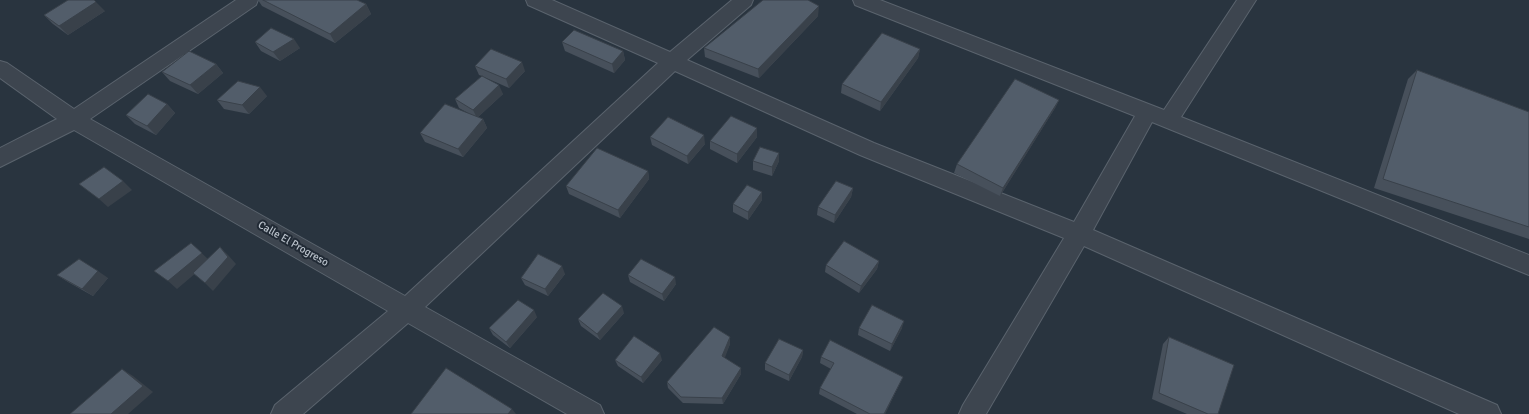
<!DOCTYPE html>
<style>
body{margin:0}
canvas{display:block;background:#29343f}
</style>
<canvas width="1529" height="414"></canvas>
<script>
const c = document.querySelector('canvas').getContext('2d');
c.lineJoin = 'round';
const toPath = rows => new Path2D(rows.map(r => 'M' + r).join(''));
function stroke(path, color, width, dash) { c.strokeStyle = color; c.lineWidth = width; c.lineCap = dash ? 'butt' : 'round'; c.setLineDash(dash || []); c.stroke(path); }
function paint(path, color) { c.fillStyle = color; c.fill(path, 'evenodd'); }
function write(font, color, halo, rows, align = 'center') {
  c.font = font + ' Signika,sans-serif'; c.lineWidth = 4; c.setLineDash([]); c.textBaseline = 'middle'; c.strokeStyle = halo; c.fillStyle = color; for (const [text, x, y, turn = 0] of rows) {
    c.save(); c.translate(x, y); c.rotate((+turn || 0) * Math.PI / 180); c.textAlign = isNaN(turn) ? turn : align; if (halo) c.strokeText(text, 0, 0); c.fillText(text, 0, 0); c.restore();
  }
}
const minor = toPath([
 [236,0,258,0,256,5,90,119,405,296,658,63,528,5,526,0,552,0,670,52,732,0,753,0,751,5,687,60,874,143,1074,222,1135,116,855,5,853,0,880,0,1164,110,1237,0,1256,0,1181,117,1529,255,1529,275,1152,122,1093,230,1497,405,1501,414,1459,414,1084,246,986,414,959,414,963,405,1064,238,860,155,675,71,425,307,600,405,604,414,567,414,408,323,303,414,271,414,275,405,388,311,74,130,0,167,0,148,57,119,0,78,0,61,7,63,74,109,236,0]
]);
const wall = toPath([
 [258,0,357,0,366,4,371,14,335,43,262,6],
 [105,11,68,35,53,24,44,15],
 [818,16,759,78,705,57,704,48],
 [255,42,300,48,280,61,261,51],
 [562,42,623,51,625,60,614,73,565,51],
 [920,49,918,58,880,111,841,93,842,84],
 [216,64,223,73,198,94,170,81,162,72],
 [475,66,525,71,509,88,484,77,503,94,478,117,483,119,487,128,463,157,425,142,420,133,468,113,459,108,455,99,482,76,479,75],
 [1417,70,1529,112,1529,239,1374,188,1408,79],
 [267,96,249,114,224,109,217,100],
 [1059,100,1055,108,1000,196,954,173,957,164],
 [167,104,175,113,156,135,135,124,126,115],
 [757,128,757,137,737,163,710,149,710,141],
 [650,137,705,144,688,164,652,145],
 [753,161,779,161,772,176,753,170],
 [648,171,649,179,620,218,569,194,566,186],
 [853,188,851,197,834,223,817,215,818,207],
 [762,200,748,220,733,212,733,204],
 [879,261,877,269,859,293,825,272,826,265],
 [565,274,548,296,525,285,521,278],
 [57,275,108,278,93,296,68,282],
 [628,275,676,284,664,301,630,282],
 [624,313,600,340,581,326,578,319],
 [537,317,510,348,493,335,489,328],
 [859,328,902,328,890,351,858,335],
 [730,337,730,344,724,358,741,374,723,404,683,403,668,388,667,382],
 [1169,337,1218,414,1187,414,1152,399,1163,344],
 [803,350,802,357,789,381,765,370,765,363],
 [821,357,903,377,900,383,885,414,857,414,819,394,820,388,831,369,820,363],
 [615,360,662,360,643,383,618,366]
]);
const shadedWall = toPath([
 [96,2,105,11,68,35,59,26],
 [366,4,371,14,335,43,330,34],
 [819,6,818,16,759,78,758,69],
 [294,39,300,48,280,61,273,52],
 [920,49,918,58,880,111,881,102],
 [623,51,625,60,614,73,612,64],
 [522,62,525,71,509,88,506,79],
 [216,64,223,73,198,94,190,85],
 [499,85,503,94,477,118,473,110],
 [260,87,267,96,249,114,242,105],
 [1059,100,1055,108,1000,196,1003,188],
 [167,104,175,113,156,135,147,126],
 [483,119,487,128,463,157,458,149],
 [757,128,757,137,737,163,737,154],
 [704,135,705,144,688,164,687,156],
 [779,153,779,161,772,176,772,167],
 [648,171,649,179,620,218,618,210],
 [123,181,132,190,108,207,99,199],
 [853,188,851,197,834,223,835,215],
 [762,192,762,200,748,220,748,212],
 [191,243,210,261,177,289,168,281],
 [220,247,228,255,236,264,213,291,205,283],
 [879,261,877,269,859,293,861,286],
 [562,266,565,274,548,296,545,289],
 [98,271,108,278,93,296,82,289],
 [675,277,676,284,664,301,662,294],
 [622,306,624,313,600,340,597,334],
 [534,310,537,317,510,348,506,342],
 [904,321,902,328,890,351,892,344],
 [730,337,730,344,723,363,722,356],
 [803,350,802,357,789,381,789,375],
 [660,353,662,360,643,383,641,377],
 [741,368,741,374,723,404,722,398],
 [122,369,133,376,153,392,128,414,111,414],
 [903,377,900,383,885,414,884,414],
 [512,409,516,414,508,414]
]);
const building = toPath([
 [68,0,94,0,96,2,59,26,44,15,68,0],
 [263,0,357,0,366,4,330,34,263,0],
 [763,0,808,0,819,6,758,69,704,48,763,0],
 [271,28,294,39,273,52,255,42,271,28],
 [574,30,623,51,612,64,562,42,574,30],
 [882,33,920,49,881,102,842,84,882,33],
 [491,49,522,62,506,79,475,66,491,49],
 [189,51,216,64,190,85,162,72,189,51],
 [1417,70,1529,112,1529,227,1383,179,1417,70],
 [482,76,499,85,473,110,455,99,482,76],
 [1015,79,1059,100,1003,188,957,164,1015,79],
 [238,81,260,87,242,105,217,100,238,81],
 [148,94,167,104,147,126,126,115,148,94],
 [445,104,483,119,458,149,420,133,445,104],
 [731,116,757,128,737,154,710,141,731,116],
 [668,117,704,135,687,156,650,137,668,117],
 [760,147,779,153,772,167,753,161,760,147],
 [597,148,648,171,618,210,566,186,597,148],
 [104,167,123,181,99,199,79,184,104,167],
 [836,181,853,188,835,215,818,207,836,181],
 [747,185,762,192,748,212,733,204,747,185],
 [844,241,879,261,861,286,826,265,844,241],
 [191,243,202,253,168,281,154,271,191,243],
 [220,247,228,257,205,283,193,273,220,247],
 [538,254,562,266,545,289,521,278,538,254],
 [79,259,98,271,82,289,57,275,79,259],
 [641,259,675,277,662,294,628,275,641,259],
 [603,293,622,306,597,334,578,319,603,293],
 [518,300,534,310,506,342,489,328,518,300],
 [872,305,904,321,892,344,859,328,872,305],
 [714,327,730,337,722,356,741,368,722,398,681,397,667,382,714,327],
 [634,336,660,353,641,377,615,360,634,336],
 [1169,337,1234,365,1218,414,1208,414,1159,393,1169,337],
 [779,339,803,350,789,375,765,363,779,339],
 [830,340,903,377,884,414,870,414,820,388,834,363,821,357,830,340],
 [446,368,512,409,508,414,411,414,446,368],
 [122,369,143,386,111,414,70,414,122,369]
]);
const streetNames = [
 ["Calle El Progreso",293,244,30]
];
stroke(minor, '#5a636d', 2);
paint(minor, '#3d454f');
paint(wall, '#47505b');
paint(shadedWall, '#39414a');
paint(building, '#525d6a');
stroke(building, '#39414a', 1);
write('11px', '#b9c1ca', '#212a35', streetNames);
</script>
